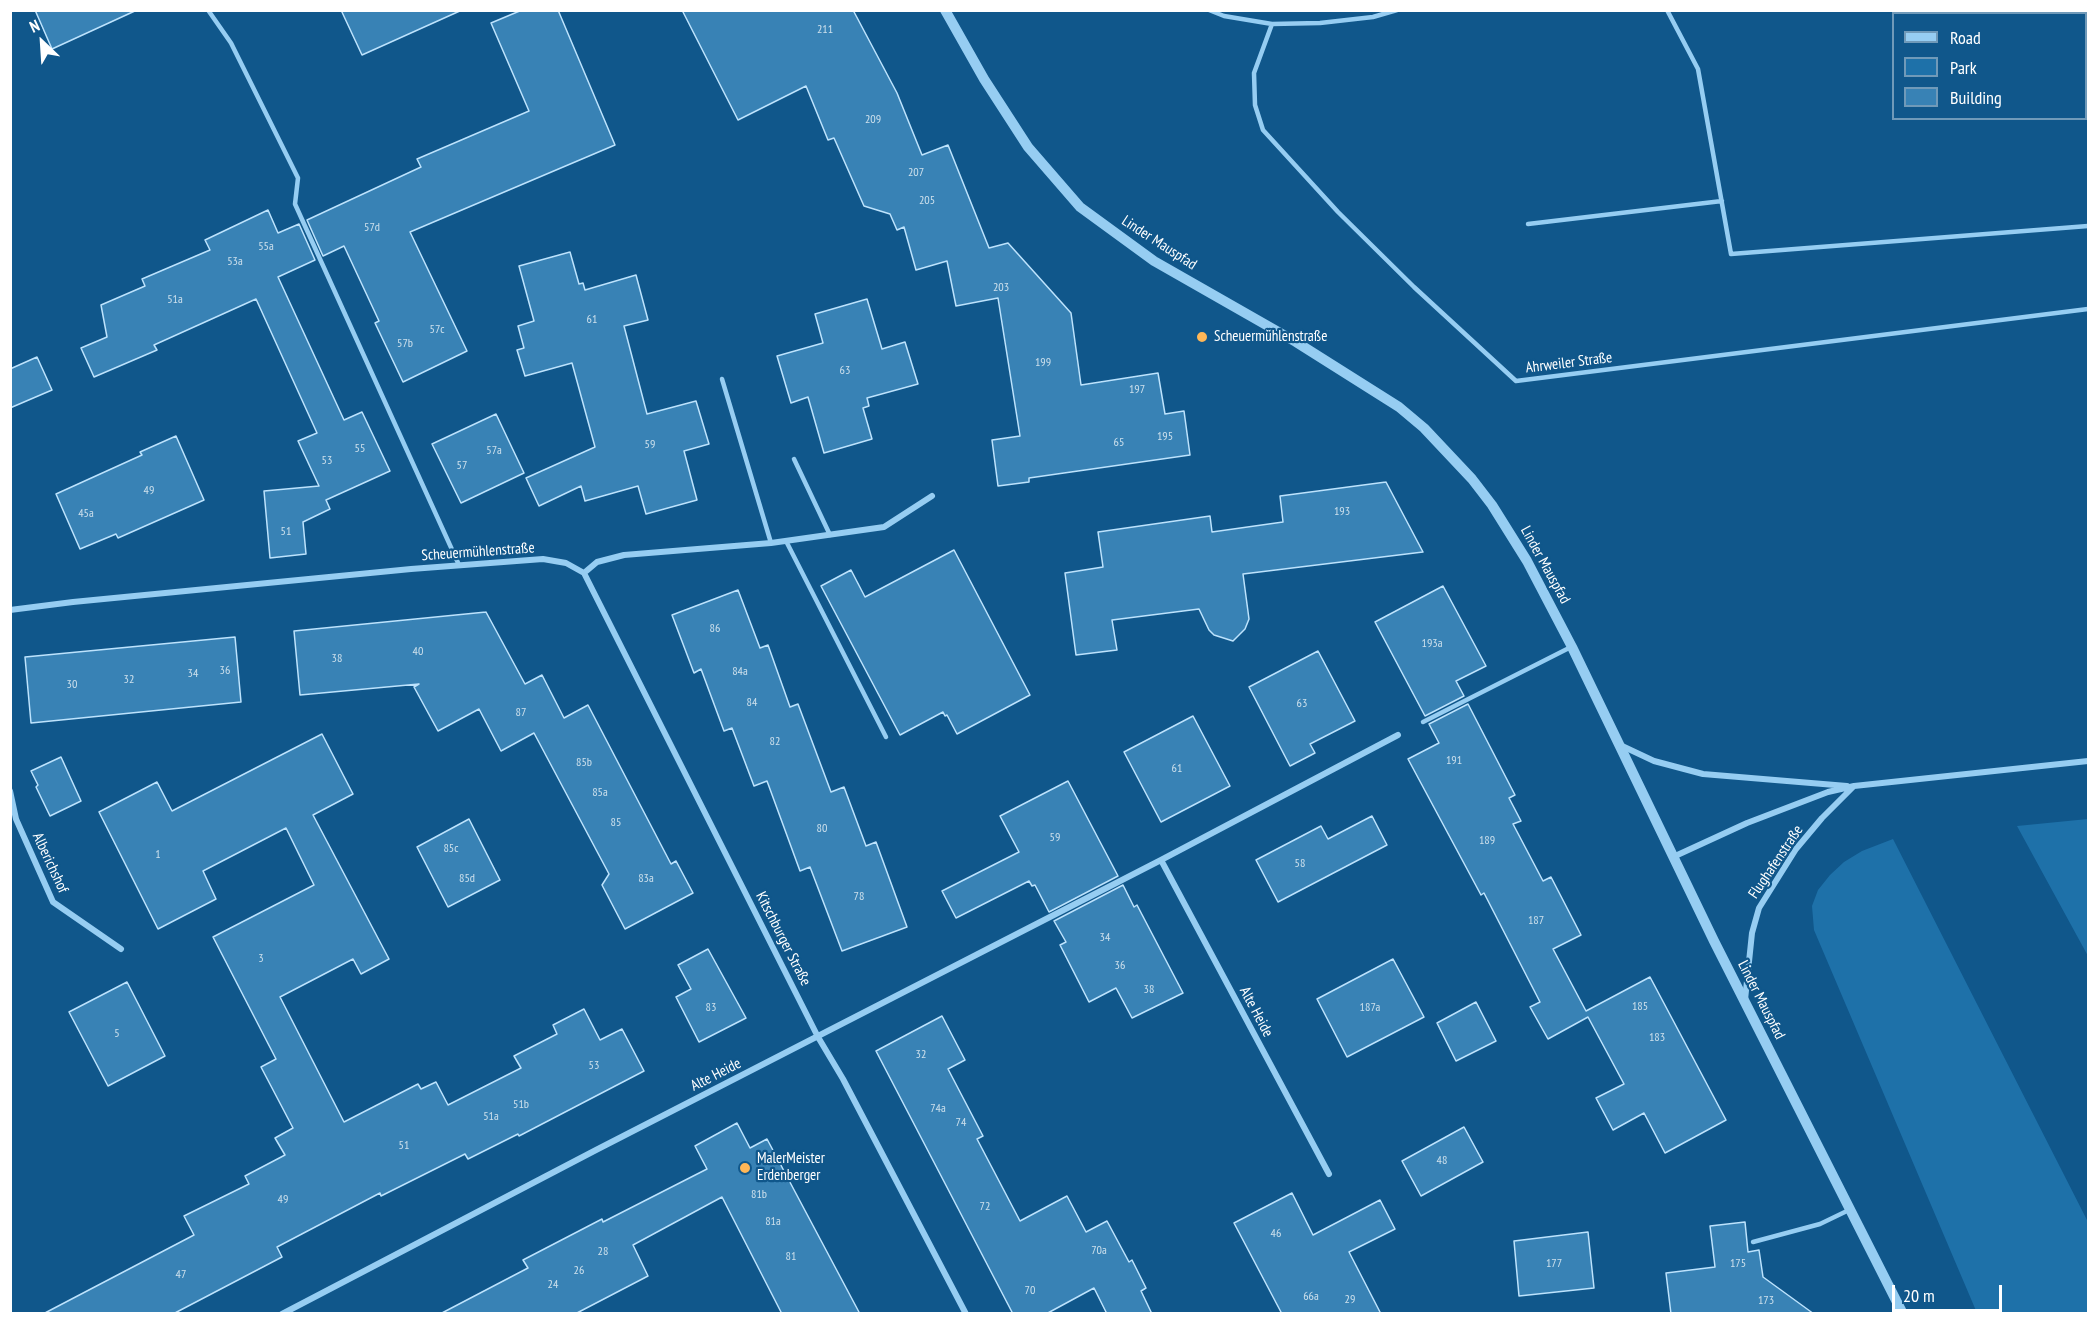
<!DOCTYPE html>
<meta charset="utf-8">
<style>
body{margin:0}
#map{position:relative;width:2099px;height:1324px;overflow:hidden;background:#10578b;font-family:"PT Sans Narrow",sans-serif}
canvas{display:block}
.frame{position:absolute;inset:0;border:12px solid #fff;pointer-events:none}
.legend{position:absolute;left:1892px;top:12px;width:195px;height:108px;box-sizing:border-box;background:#10578b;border:2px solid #709ab9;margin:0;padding:8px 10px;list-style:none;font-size:18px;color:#fff}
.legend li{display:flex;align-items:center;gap:12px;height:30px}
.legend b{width:30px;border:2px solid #709ab9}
.north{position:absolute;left:12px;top:12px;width:60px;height:60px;-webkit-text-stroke:4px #10578b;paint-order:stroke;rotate:335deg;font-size:16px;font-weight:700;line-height:24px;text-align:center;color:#fff}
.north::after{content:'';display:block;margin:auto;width:21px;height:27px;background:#fff;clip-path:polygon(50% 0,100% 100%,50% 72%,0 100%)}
.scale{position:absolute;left:1892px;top:1285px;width:110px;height:27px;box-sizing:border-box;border:3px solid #fff;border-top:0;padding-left:8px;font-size:18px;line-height:21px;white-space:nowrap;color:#fff;-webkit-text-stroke:4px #10578b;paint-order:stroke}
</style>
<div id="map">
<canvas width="2099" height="1324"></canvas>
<div class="frame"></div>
<ul class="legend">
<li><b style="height:8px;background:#96cdf2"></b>Road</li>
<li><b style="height:16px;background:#1e71a9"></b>Park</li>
<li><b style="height:16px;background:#3882b5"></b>Building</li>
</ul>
<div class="north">N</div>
<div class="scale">20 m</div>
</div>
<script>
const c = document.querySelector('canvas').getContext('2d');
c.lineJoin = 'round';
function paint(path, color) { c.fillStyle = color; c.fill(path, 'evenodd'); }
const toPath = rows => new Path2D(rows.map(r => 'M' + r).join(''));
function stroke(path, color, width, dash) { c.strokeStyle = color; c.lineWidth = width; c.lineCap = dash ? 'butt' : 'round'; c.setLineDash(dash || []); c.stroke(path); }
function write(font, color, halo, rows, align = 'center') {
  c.font = font + ' "PT Sans Narrow",sans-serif'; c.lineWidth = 4.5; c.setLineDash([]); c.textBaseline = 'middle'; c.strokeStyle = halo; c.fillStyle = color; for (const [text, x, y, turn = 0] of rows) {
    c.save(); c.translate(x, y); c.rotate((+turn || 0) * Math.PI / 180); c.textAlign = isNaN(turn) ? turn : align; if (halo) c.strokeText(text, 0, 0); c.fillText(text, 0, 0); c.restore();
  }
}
const green = toPath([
 [2088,819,2088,956,2017,826],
 [1893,839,2088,1222,2088,1313,1977,1313,1814,930,1812,906,1818,890,1830,875,1844,862,1862,851]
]);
const building = toPath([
 [35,10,137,10,52,49,35,10],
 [341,10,462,10,362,55,341,10],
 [522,10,558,10,615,145,410,232,467,351,403,382,375,323,379,321,344,246,323,256,307,220,421,167,417,159,529,111,491,23,522,10],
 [682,10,853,10,897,93,922,155,948,145,989,248,1008,243,1071,313,1081,385,1158,373,1165,414,1184,411,1190,455,1029,478,1029,482,998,486,992,440,1020,436,998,298,956,306,947,261,916,270,904,227,897,230,890,214,864,206,834,138,828,140,806,86,738,120,682,10],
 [268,210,278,233,299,224,315,260,278,277,344,420,362,412,390,471,326,500,330,509,303,522,306,554,270,558,264,491,319,486,298,441,317,433,256,299,154,345,157,350,94,377,81,348,107,337,101,305,145,286,142,279,210,250,205,240,268,210],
 [570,252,579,284,583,283,585,290,636,275,648,320,624,326,647,414,696,401,709,444,684,451,697,500,646,514,638,486,585,501,581,486,539,506,526,478,595,447,572,363,525,376,517,350,524,348,518,326,534,321,519,266,570,252],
 [867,299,882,349,905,342,918,384,867,398,869,406,863,408,872,439,824,453,808,397,791,403,777,356,823,343,815,314,867,299],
 [37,357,52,390,10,408,10,369,37,357],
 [496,414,524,473,461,503,432,444,496,414],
 [176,436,204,500,118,538,116,534,80,549,56,494,142,455,140,452,176,436],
 [1386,482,1423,552,1243,574,1249,619,1245,629,1233,641,1214,635,1209,630,1199,609,1112,620,1117,650,1076,655,1065,573,1103,567,1098,532,1210,516,1212,532,1283,522,1280,496,1386,482],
 [954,550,1030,695,957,734,947,715,945,716,943,712,900,735,821,586,851,570,865,597,954,550],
 [1443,586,1486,666,1456,681,1464,696,1425,716,1375,622,1443,586],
 [738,590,760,648,768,645,790,707,798,704,831,792,844,787,866,846,876,842,907,927,842,951,810,867,800,871,767,781,754,786,732,728,724,731,701,669,694,673,672,615,738,590],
 [486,612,525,684,542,675,564,718,588,705,671,864,676,861,693,893,625,929,602,885,609,874,534,733,501,751,479,709,438,731,414,687,419,684,300,695,294,631,486,612],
 [235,637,241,702,31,723,25,657,235,637],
 [1318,651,1355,721,1310,744,1315,753,1290,766,1249,687,1318,651],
 [1468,704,1515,795,1509,798,1521,821,1513,824,1543,881,1551,877,1581,935,1553,949,1586,1011,1650,977,1726,1120,1665,1153,1644,1113,1613,1130,1596,1098,1624,1084,1588,1017,1548,1039,1530,1007,1540,1002,1484,893,1481,895,1408,759,1439,743,1429,724,1468,704],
 [1193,716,1230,786,1161,822,1124,752,1193,716],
 [322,734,353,794,313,815,389,959,361,974,353,959,280,997,344,1122,418,1084,421,1089,436,1082,448,1105,521,1068,514,1056,557,1034,553,1025,584,1009,600,1040,622,1029,644,1071,519,1136,518,1134,468,1159,465,1154,381,1196,380,1193,277,1247,282,1257,173,1314,43,1314,194,1235,184,1216,249,1184,245,1176,285,1155,275,1138,293,1128,261,1067,276,1059,213,937,314,885,286,828,203,871,216,899,158,929,99,812,157,782,172,811,322,734],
 [61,757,81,801,50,816,36,787,38,785,31,771,61,757],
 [1068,781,1118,876,1049,912,1035,885,1032,886,1029,881,956,918,942,891,1019,852,1000,816,1068,781],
 [1372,816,1387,845,1278,902,1256,860,1321,826,1328,839,1372,816],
 [469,819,500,880,448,907,417,847,469,819],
 [1123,885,1134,907,1137,905,1183,993,1132,1018,1116,988,1089,1002,1060,945,1066,942,1054,921,1123,885],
 [708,949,746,1018,699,1042,676,997,691,989,678,965,708,949],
 [1393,959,1424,1017,1347,1057,1317,999,1393,959],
 [127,982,165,1056,108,1086,69,1012,127,982],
 [1476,1002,1496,1041,1456,1061,1437,1023,1476,1002],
 [942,1016,965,1060,948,1069,983,1136,977,1139,1020,1221,1067,1196,1086,1232,1107,1221,1129,1262,1132,1260,1146,1288,1141,1291,1152,1314,1107,1314,1094,1288,1046,1314,1013,1314,876,1051,942,1016],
 [737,1123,750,1148,767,1139,860,1314,782,1314,722,1197,633,1245,648,1276,575,1314,440,1314,528,1268,523,1260,602,1219,603,1222,707,1169,695,1146,737,1123],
 [1464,1127,1483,1162,1421,1196,1402,1161,1464,1127],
 [1292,1193,1313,1235,1380,1200,1395,1229,1349,1252,1381,1314,1282,1314,1234,1223,1292,1193],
 [1745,1222,1748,1252,1759,1250,1763,1277,1814,1314,1671,1314,1666,1273,1715,1267,1710,1226,1745,1222],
 [1588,1232,1594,1288,1519,1296,1514,1241,1588,1232]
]);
const service = toPath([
 [208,10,231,43,298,178,295,204,459,565],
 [1209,10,1224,16,1272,24,1320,23,1373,17,1397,10],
 [1667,10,1698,69,1731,254,2088,226],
 [1272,24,1254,73,1255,105,1263,130,1338,212,1414,287,1516,381,2088,309],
 [1528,224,1722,201],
 [722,379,771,543],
 [794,459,830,535],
 [786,541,886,737],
 [1423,722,1571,647],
 [1753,1242,1820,1224,1849,1210]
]);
const minor = toPath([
 [584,573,818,1037,843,1079,966,1314],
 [584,573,597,562,624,555,771,543,884,527,932,496],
 [10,610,73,602,411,569,543,559,566,563,584,573],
 [1620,745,1654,761,1703,774,1847,786],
 [10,791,16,819,53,902,121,949],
 [1673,857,1747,823,1828,792,1854,786,2088,761],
 [1161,860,1329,1174],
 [1745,1000,1752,933,1759,908,1796,849,1822,818,1853,787],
 [282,1314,596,1150,1161,860,1398,735]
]);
const tertiary = toPath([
 [945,10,984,79,1028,147,1080,207,1154,261,1296,342,1399,407,1424,428,1472,479,1492,505,1527,561,1572,647,1714,941,1903,1314]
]);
const markers = [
 [1202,337,6,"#ffb757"],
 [745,1168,6,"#ffb757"]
];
const numberNames = [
 ["211",825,30],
 ["209",873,120],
 ["207",916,173],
 ["205",927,201],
 ["57d",372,228],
 ["55a",266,247],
 ["53a",235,262],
 ["203",1001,288],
 ["51a",175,300],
 ["61",592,320],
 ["57c",437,330],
 ["57b",405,344],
 ["199",1043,363],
 ["63",845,371],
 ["197",1137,390],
 ["195",1165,437],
 ["65",1119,443],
 ["59",650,445],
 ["55",360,449],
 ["57a",494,451],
 ["53",327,461],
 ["57",462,466],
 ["49",149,491],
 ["193",1342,512],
 ["45a",86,514],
 ["51",286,532],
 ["86",715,629],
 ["193a",1432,644],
 ["40",418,652],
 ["38",337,659],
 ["36",225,671],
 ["84a",740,672],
 ["34",193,674],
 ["32",129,680],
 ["30",72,685],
 ["84",752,703],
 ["63",1302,704],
 ["87",521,713],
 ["82",775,742],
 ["191",1454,761],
 ["85b",584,763],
 ["61",1177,769],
 ["85a",600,793],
 ["85",616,823],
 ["80",822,829],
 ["59",1055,838],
 ["189",1487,841],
 ["85c",451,849],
 ["1",158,855],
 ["58",1300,864],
 ["85d",467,879],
 ["83a",646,879],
 ["78",859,897],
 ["187",1536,921],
 ["34",1105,938],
 ["3",261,959],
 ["36",1120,966],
 ["38",1149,990],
 ["185",1640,1007],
 ["83",711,1008],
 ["187a",1370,1008],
 ["5",117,1034],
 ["183",1657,1038],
 ["32",921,1055],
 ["53",594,1066],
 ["51b",521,1105],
 ["74a",938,1109],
 ["51a",491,1117],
 ["74",961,1123],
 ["51",404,1146],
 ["48",1442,1161],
 ["81b",759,1195],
 ["49",283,1200],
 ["72",985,1207],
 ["81a",773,1222],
 ["46",1276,1234],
 ["70a",1099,1251],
 ["28",603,1252],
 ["81",791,1257],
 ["177",1554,1264],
 ["175",1738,1264],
 ["26",579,1271],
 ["47",181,1275],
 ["24",553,1285],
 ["70",1030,1291],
 ["66a",1311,1297],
 ["29",1350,1300],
 ["173",1766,1301]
];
const streetNames = [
 ["Linder Mauspfad",1159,243,33],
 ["Ahrweiler Straße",1569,363,-7],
 ["Scheuermühlenstraße",478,552,-4],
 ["Linder Mauspfad",1545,565,61],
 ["Flughafenstraße",1776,862,-56],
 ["Alberichshof",50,863,65],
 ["Kitschburger Straße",783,939,63],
 ["Linder Mauspfad",1761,1000,63],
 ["Alte Heide",1256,1012,62],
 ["Alte Heide",716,1075,-27]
];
const poiNames = [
 ["Scheuermühlenstraße",1214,337],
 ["MalerMeister",757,1159],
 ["Erdenberger",757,1176]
];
paint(green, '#1e71a9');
paint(building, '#3882b5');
stroke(building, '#bde3fd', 1.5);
stroke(service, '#96cdf2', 4.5);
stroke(minor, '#96cdf2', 6);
stroke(tertiary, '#96cdf2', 10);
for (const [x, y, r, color] of markers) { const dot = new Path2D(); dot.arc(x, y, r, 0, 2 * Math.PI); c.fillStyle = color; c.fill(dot); stroke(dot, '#10578b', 2); }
write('12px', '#cde0ec', null, numberNames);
write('15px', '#fff', '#10578b', streetNames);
write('15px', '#fff', '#10578b', poiNames, 'left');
</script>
